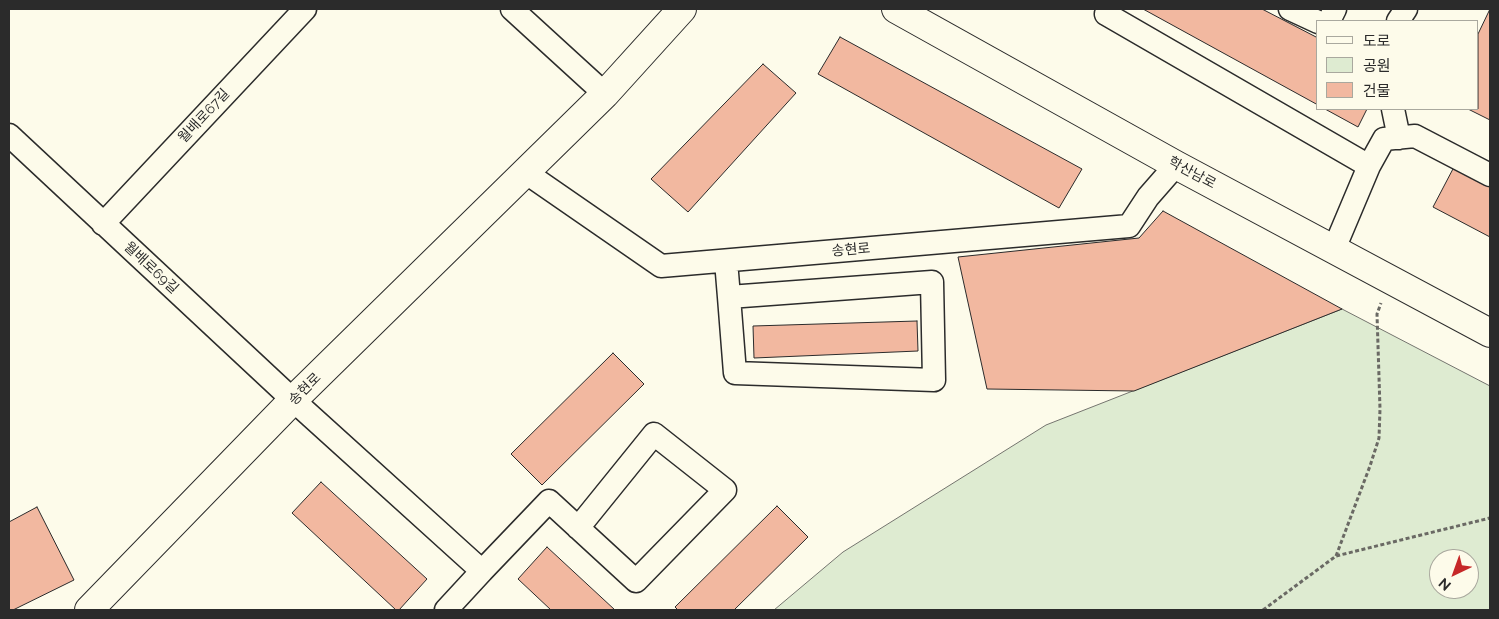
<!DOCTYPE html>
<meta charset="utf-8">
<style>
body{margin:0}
#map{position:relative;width:1499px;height:619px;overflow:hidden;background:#fdfbea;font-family:Raleway,"Noto Sans KR",sans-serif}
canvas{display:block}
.frame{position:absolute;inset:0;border:10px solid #2b2b2b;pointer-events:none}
.legend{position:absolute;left:1316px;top:20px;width:162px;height:90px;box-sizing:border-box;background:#fdfbea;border:1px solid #a9a89e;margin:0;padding:6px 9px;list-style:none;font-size:15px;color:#2b2b2b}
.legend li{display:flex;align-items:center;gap:10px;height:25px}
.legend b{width:25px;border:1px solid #a9a89e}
.north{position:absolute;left:1429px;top:549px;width:50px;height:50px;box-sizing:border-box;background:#fdfbea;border:1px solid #a9a89e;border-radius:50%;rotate:222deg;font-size:14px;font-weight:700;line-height:20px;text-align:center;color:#2b2b2b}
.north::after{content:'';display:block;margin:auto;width:18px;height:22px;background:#c62828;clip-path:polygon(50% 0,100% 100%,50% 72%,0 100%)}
</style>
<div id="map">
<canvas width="1499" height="619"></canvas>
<div class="frame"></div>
<ul class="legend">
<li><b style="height:6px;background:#fdfbea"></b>도로</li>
<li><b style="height:14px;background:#deebd1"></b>공원</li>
<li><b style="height:14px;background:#f2b8a0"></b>건물</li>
</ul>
<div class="north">N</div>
</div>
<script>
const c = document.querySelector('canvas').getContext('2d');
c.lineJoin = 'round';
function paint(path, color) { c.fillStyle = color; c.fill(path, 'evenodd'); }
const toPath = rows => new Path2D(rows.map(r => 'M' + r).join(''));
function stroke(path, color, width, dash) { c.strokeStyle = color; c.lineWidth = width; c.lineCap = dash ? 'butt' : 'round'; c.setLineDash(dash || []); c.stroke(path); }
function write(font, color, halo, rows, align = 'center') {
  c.font = font + ' Raleway,"Noto Sans KR",sans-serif'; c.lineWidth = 4; c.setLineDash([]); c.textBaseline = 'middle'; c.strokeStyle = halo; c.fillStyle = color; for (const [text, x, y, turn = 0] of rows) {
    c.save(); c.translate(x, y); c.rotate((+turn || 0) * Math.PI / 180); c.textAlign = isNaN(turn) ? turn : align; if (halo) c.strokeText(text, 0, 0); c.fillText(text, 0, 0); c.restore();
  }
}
const green = toPath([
 [1342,309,1490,386,1490,610,774,610,843,552,1046,425,1342,309],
 [1439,559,1469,559,1469,589,1439,589,1439,559]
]);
const building = toPath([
 [1143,9,1262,9,1318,38,1318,105,1143,9],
 [1490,9,1490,120,1468,109,1478,109,1478,34,1490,9],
 [840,37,1082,169,1059,208,818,74,840,37],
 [763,64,796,93,688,212,651,179,763,64],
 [1325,109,1367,109,1358,127,1325,109],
 [1454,167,1490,186,1490,237,1433,207,1454,167],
 [1163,211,1342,309,1134,391,987,389,958,257,1139,238,1163,211],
 [917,321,918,351,754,358,753,326,917,321],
 [613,353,644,384,542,485,511,454,613,353],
 [321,482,427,579,399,610,396,610,292,513,321,482],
 [777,506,808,537,734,610,678,610,675,607,777,506],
 [37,507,74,580,13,610,9,610,9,522,37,507],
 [547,547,615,610,551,610,518,579,547,547]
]);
const path = toPath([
 [1336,556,1370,466,1379,438,1380,409,1377,314,1381,303],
 [1263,610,1336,556,1490,518]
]);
const street = toPath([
 [512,9,605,94],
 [1109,9,1106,14,1369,166],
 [1290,9,1318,22],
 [1329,21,1335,9],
 [1398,21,1406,9],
 [1393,109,1399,138],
 [9,135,293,400,482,571,549,501,636,581,725,490,654,434,578,528],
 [525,172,661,266,1129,226,1148,197,1176,165],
 [103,224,305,9],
 [1334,249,1369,166,1384,139,1415,136,1490,175],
 [726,261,729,297,735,373,934,380,932,282,729,297],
 [446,610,482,571]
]);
const secondary = toPath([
 [896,9,1176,165,1490,333],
 [89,610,293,400,605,94,682,9]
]);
const streetNames = [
 ["월배로67길",204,116,-47],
 ["학산남로",1192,173,28],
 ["송현로",851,250,-5],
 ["월배로69길",151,268,43],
 ["송현로",305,389,-45]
];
paint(green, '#deebd1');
stroke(green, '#74746e', 1);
paint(building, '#f2b8a0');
stroke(building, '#2b2b2b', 1);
stroke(street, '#2b2b2b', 25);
stroke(secondary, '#2b2b2b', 30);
stroke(path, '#6a6964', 3, [4, 2.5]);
stroke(street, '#fdfbea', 22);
stroke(secondary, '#fdfbea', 28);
write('14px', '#2b2b2b', '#fdfbea', streetNames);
</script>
